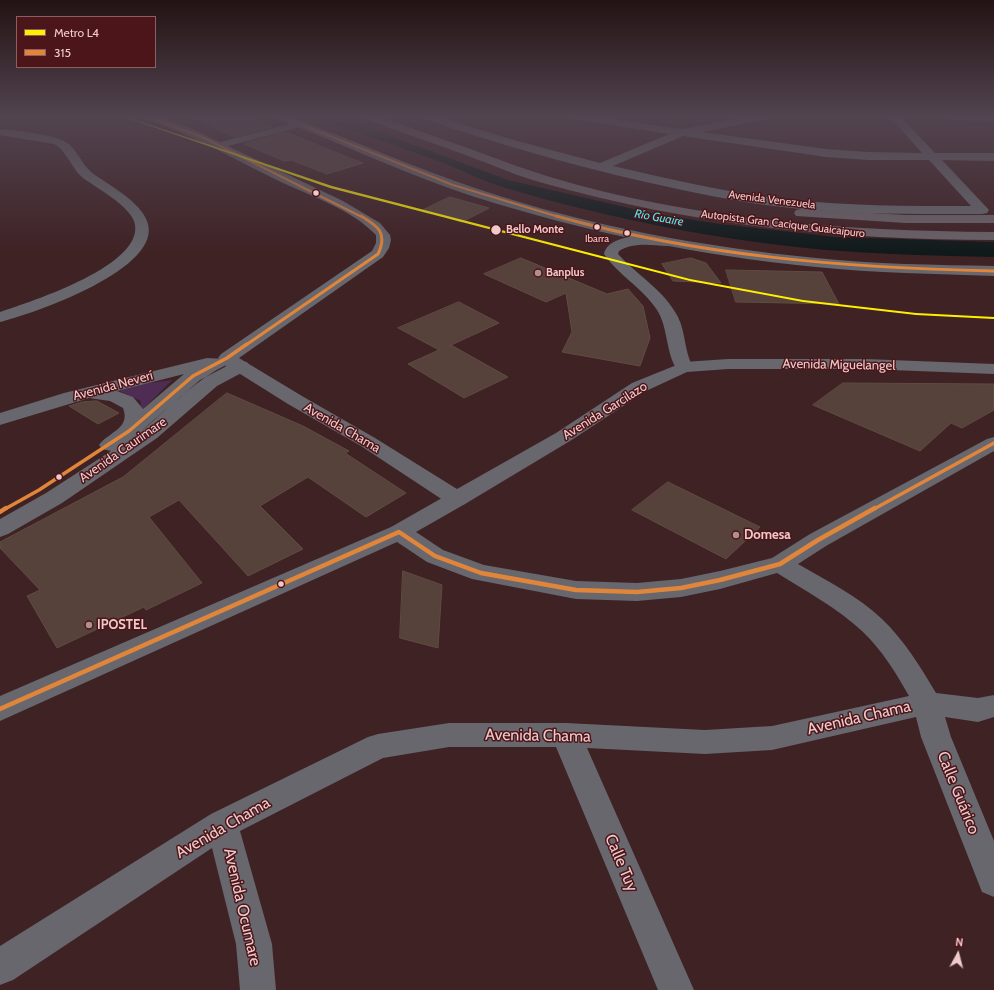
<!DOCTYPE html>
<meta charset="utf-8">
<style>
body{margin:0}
#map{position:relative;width:994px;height:990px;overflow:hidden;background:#3f2224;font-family:Cabin,sans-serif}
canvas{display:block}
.legend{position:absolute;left:16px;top:16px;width:140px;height:52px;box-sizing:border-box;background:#4c151a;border:1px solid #8d5d60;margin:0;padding:5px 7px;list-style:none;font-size:12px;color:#efcaca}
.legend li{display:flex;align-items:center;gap:8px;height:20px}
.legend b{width:20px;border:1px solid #8d5d60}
.north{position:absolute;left:938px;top:934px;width:40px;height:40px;-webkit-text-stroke:3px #4c151a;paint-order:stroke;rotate:7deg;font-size:11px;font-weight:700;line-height:16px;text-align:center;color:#efcaca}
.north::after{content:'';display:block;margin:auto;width:14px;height:18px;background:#efcaca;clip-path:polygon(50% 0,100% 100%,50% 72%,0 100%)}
</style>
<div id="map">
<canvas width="994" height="990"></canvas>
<ul class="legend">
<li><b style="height:5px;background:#fff000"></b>Metro L4</li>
<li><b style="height:5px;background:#e1853a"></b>315</li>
</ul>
<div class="north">N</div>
</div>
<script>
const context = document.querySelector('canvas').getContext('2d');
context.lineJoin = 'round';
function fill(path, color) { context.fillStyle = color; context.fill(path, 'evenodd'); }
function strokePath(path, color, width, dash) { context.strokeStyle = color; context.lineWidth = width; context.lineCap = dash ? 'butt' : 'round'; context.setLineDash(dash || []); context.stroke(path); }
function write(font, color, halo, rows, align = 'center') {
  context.font = font + ' Cabin,sans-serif'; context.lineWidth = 3; context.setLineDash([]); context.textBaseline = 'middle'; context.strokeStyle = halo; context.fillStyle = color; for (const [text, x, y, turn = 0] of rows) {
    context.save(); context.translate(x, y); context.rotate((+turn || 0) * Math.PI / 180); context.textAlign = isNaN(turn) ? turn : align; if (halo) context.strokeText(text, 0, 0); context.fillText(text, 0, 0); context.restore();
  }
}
const green = new Path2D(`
 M172,380L140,412L141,401L113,388Z`);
const water = new Path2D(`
 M315,117H339L508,180L655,214L720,224L836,237L994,242V257C938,256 882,254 826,250C718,240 610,219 506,188C484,182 462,170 441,162C399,147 357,132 315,117Z`);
const building = new Path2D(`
 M190,117H248L272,127L235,137Z
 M286,132L327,149L363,163L327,174L291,160L284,161L244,144Z
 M450,197L489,208L462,222L423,210Z
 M521,258L607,294L628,289L643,306L650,338L640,366L562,352L572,332L566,293L546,302L484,274Z
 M691,258L706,263L721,283L673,281L662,264Z
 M726,270L822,272L839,304L736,302Z
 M459,302L499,323L449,346L451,345L508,377L464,398L408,364L439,350L398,328Z
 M843,383L994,384V410L962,428L951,423L920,451L813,405Z
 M227,393L303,426L349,451L345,453L406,493L366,517L308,477L260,506L303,549L248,576L179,500L149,517L202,583L146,610L144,607L57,648L27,596L40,590L0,548V542L123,477Z
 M97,401L119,413L98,424L69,406L82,402Z
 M668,482L760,527L726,559L632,510Z
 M403,571L442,585L438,648L400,638Z`);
const minor = new Path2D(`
 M424,117H439L510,139L600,163L669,134L578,120L574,119L573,117H599L682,129L746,117H767L766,119L762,120L702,132L826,149L869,152L922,153L890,117H901L935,153H994V161L942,160L989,210L987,213L982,214C916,214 849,215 783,207C737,202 691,192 646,182C571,165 498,144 425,119ZM683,136L826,157L869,160H929L971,206C908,206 845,206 783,199C725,192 669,179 613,166Z
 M949,117H994V121L954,120L950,119Z
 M300,121L305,124L304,126L217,149L213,148L211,146L213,144Z
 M0,129C17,131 59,134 70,145C80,155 83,167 95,175C111,186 140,202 147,221C166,268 33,314 0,322V312C30,302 149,264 134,221C128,205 97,188 83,178C71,168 68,152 54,144L0,135Z
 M638,236L672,239L674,242L672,245L667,246C651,245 633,242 619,251L618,254C638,276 664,290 678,317C686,333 684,351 693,367L690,371L684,372L678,371C665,353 669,329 657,310C643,288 618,275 604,254C607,240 626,237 638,236Z
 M207,358L225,359L228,363L225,367L200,380L141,431C164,414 218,355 247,362L250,366L247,370L217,386L157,438L62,503L8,534L0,537V519L46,493L111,451L102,449L99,445C108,432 131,429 123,408L110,401L89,398L0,425V413L64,393ZM184,374L143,409L133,397L117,391Z
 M994,437V451L826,546L798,564C827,581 858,596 882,619C904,640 920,666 936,693L978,698L994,695V717L978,722L945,717L951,737L994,841V897L982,892L921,737L916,717L772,750L705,754L587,748L694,990H658L556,747H449L383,758L240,831L272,944L276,990H240L236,944L212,848L13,980L0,985V946L211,814L368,737L378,734L449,723H566L705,730L772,726L909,696C896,673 882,650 862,631C837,608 806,591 777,573L720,589L681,597L637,601L576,599L472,579L427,562L397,542L0,721V696L391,527L449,494L457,492L465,494L468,499L465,504L416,532L443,550L484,565L576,581L637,583L681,579L720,571L772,558L810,534L987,439Z`);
const tertiary = new Path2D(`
 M144,117H159L188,127L343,201L380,223L390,235L391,240L389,248L383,257L239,358L302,396L375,438L457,489L556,433L632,383L684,362L728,359H865L994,364V374L865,369H728L687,372L646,391L570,441L465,504L457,506L449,504L361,446L288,404L221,362L218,358L221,354L372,251L376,243V235C352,210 314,197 283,183C237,161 194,135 145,119Z
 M277,117H291C355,141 417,169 481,190C589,226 703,247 816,258C875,264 935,265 994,266V276C935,274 875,273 816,267C700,256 586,232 475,197C408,175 344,145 278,119Z`);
const motorway = new Path2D(`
 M365,117H380C414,129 449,141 484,154C506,162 527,170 550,177C694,220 844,231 994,232V240C840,240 691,225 543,183C520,177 498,167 476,159C439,145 403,133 366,119Z
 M801,209L906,215H994V223H906L796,216L794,213L796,210Z`);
const bus1Far3 = new Path2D(`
 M149,117L202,137L362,217
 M282,117L453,185L559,217`);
const bus1Far2 = new Path2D(`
 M556,216C699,256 846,268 994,271
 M246,345L378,254C388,233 378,226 361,216`);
const bus1Far1 = new Path2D(`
 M5,509L39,490L129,431L193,376L227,358L247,344
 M874,509L994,443`);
const bus1 = new Path2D(`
 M0,512L6,508
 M0,709L399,532L435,556L481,573L576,590L637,592L681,588L720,580L780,564L818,540L875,508`);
const metro1 = new Path2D(`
 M124,117H127L332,186L690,279L803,300L916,313L994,317V319L916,315L803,302L690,281L330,188Z`);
const markers = [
 [316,193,3.5,"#efcaca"],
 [597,227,3.5,"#efcaca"],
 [496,230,5.5,"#efcaca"],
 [627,233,3.5,"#efcaca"],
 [538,273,4,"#b18f90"],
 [59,477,3.5,"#efcaca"],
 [736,535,4,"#b18f90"],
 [281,584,3.5,"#efcaca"],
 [89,625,4,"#b18f90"]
];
const farBusnames = [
 ["Ibarra",597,239]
];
const farStreetnames = [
 ["Avenida Venezuela",772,200,7],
 ["Autopista Gran Cacique Guaicaipuro",783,224,7]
];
const farStopnames = [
 ["Bello Monte",506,230]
];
const farPoinames = [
 ["Banplus",546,273]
];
const farWaternames = [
 ["Río Guaire",659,218,10]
];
const streetNames = [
 ["Avenida Miguelangel",839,365,1],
 ["Avenida Neverí",113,386,-15],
 ["Avenida Garcilazo",605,411,-32],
 ["Avenida Chama",342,428,30],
 ["Avenida Caurimare",123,450,-35]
];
const poiNames = [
 ["Domesa",744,535],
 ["IPOSTEL",97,625]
];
const nearStreetnames = [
 ["Avenida Chama",859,718,-13],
 ["Avenida Chama",538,736,1],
 ["Calle Guárico",958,793,68],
 ["Avenida Chama",223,828,-30],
 ["Calle Tuy",621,863,67],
 ["Avenida Ocumare",242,907,77]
];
fill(green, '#4e2c53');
fill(water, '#0f191a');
fill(building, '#56423b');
strokePath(building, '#5f4c42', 1);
fill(minor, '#67676d');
fill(tertiary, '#67676d');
fill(motorway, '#6b6268');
strokePath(bus1Far3, '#e1853a', 2);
strokePath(bus1Far2, '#e1853a', 3);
strokePath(bus1Far1, '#e1853a', 3.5);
strokePath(bus1, '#e1853a', 4.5);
fill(metro1, '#fff000');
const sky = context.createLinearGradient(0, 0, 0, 255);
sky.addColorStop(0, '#231314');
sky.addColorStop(0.46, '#524450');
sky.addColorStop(1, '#52445000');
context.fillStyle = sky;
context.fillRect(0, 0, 994, 255);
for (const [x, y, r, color] of markers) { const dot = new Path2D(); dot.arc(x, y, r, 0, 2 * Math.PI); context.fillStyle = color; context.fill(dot); strokePath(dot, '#4c151a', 1.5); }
write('10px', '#efcaca', '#4c151a', farBusnames);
write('11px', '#efcaca', '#4c151a', farStreetnames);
write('bold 11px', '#efcaca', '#4c151a', farStopnames, 'left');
write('bold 11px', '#efcaca', '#4c151a', farPoinames, 'left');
write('italic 12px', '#4ee7ed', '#4c151a', farWaternames);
write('13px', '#efcaca', '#4c151a', streetNames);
write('bold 13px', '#efcaca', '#4c151a', poiNames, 'left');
write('16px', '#efcaca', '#4c151a', nearStreetnames);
</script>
